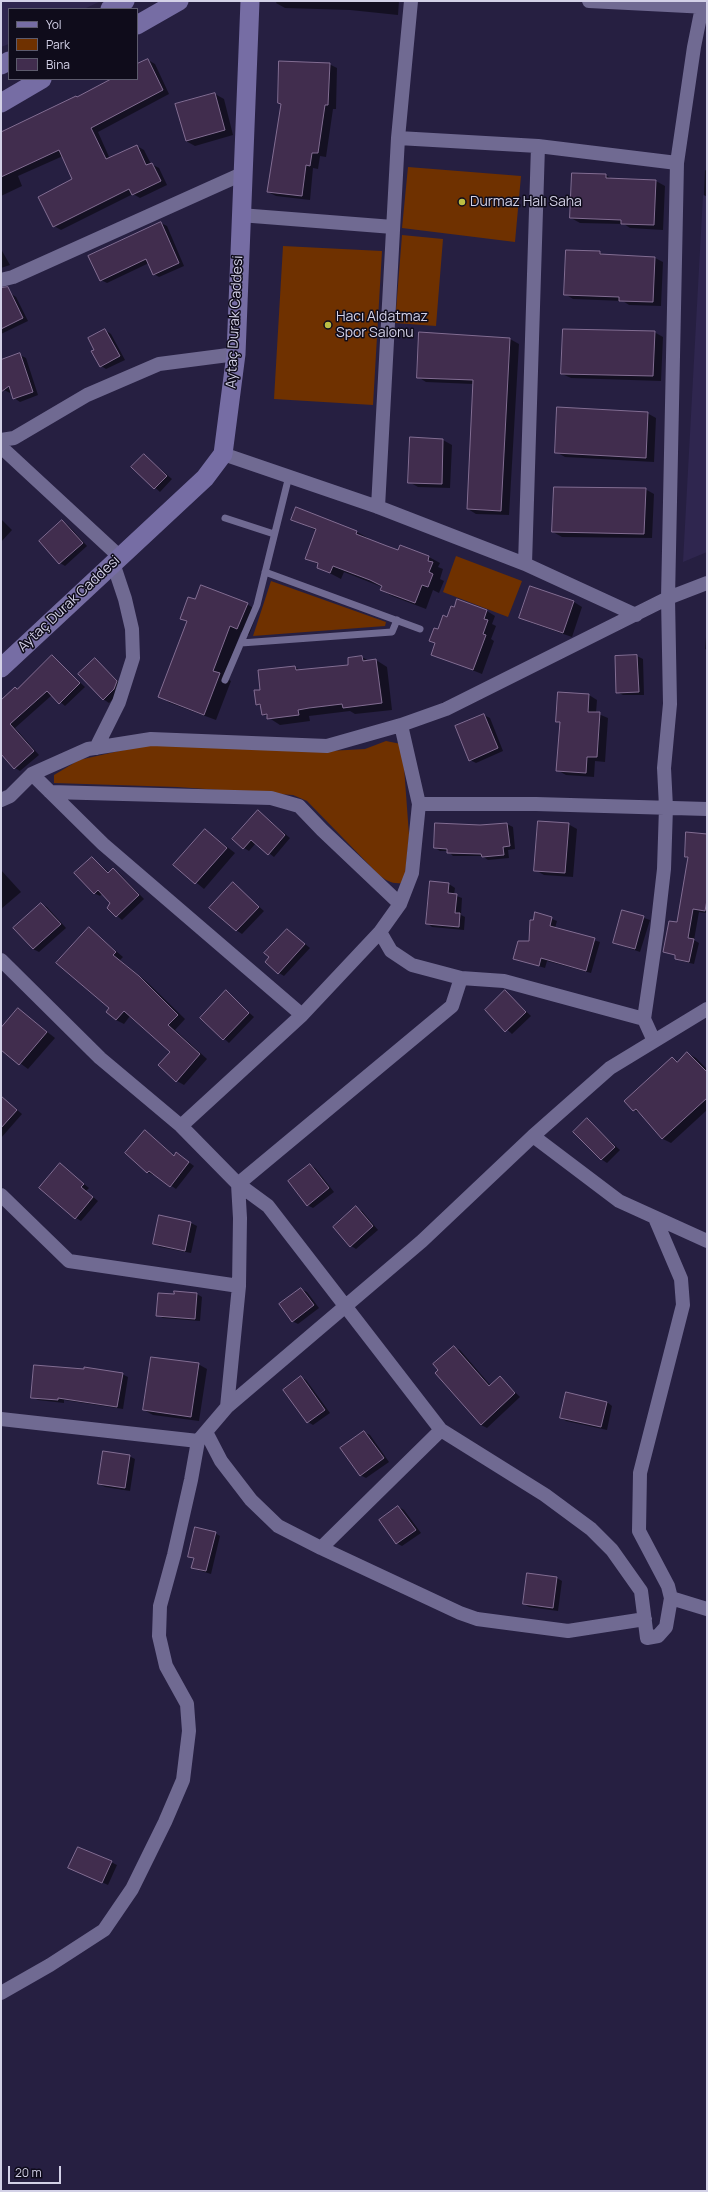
<!DOCTYPE html>
<meta charset="utf-8">
<style>
body{margin:0}
#map{position:relative;width:708px;height:2192px;overflow:hidden;background:#261f41;font-family:Manrope,sans-serif}
canvas{display:block}
.frame{position:absolute;inset:0;border:2px solid #d3d1e7;pointer-events:none}
.legend{position:absolute;left:8px;top:8px;width:130px;height:72px;box-sizing:border-box;background:#0f0c1b;border:1px solid #5d5b6d;margin:0;padding:5px 7px;list-style:none;font-size:12px;color:#d3d1e7}
.legend li{display:flex;align-items:center;gap:8px;height:20px}
.legend b{width:20px;border:1px solid #5d5b6d}
.scale{position:absolute;left:8px;top:2166px;width:53px;height:18px;box-sizing:border-box;border:2px solid #d3d1e7;border-top:0;padding-left:5px;font-size:12px;line-height:14px;white-space:nowrap;color:#d3d1e7;-webkit-text-stroke:3px #0f0c1b;paint-order:stroke}
</style>
<div id="map">
<canvas width="708" height="2192"></canvas>
<div class="frame"></div>
<ul class="legend">
<li><b style="height:5px;background:#766da4"></b>Yol</li>
<li><b style="height:11px;background:#6f3100"></b>Park</li>
<li><b style="height:11px;background:#412d4e"></b>Bina</li>
</ul>
<div class="scale">20 m</div>
</div>
<script>
const context = document.querySelector('canvas').getContext('2d');
context.lineJoin = 'round';
function fill(path, color) { context.fillStyle = color; context.fill(path, 'evenodd'); }
function strokePath(path, color, width, dash) { context.strokeStyle = color; context.lineWidth = width; context.lineCap = dash ? 'butt' : 'round'; context.setLineDash(dash || []); context.stroke(path); }
function write(font, color, halo, rows, align = 'center') {
  context.font = font + ' Manrope,sans-serif'; context.lineWidth = 3; context.setLineDash([]); context.textBaseline = 'middle'; context.strokeStyle = halo; context.fillStyle = color; for (const [text, x, y, turn = 0] of rows) {
    context.save(); context.translate(x, y); context.rotate((+turn || 0) * Math.PI / 180); context.textAlign = isNaN(turn) ? turn : align; if (halo) context.strokeText(text, 0, 0); context.fillText(text, 0, 0); context.restore();
  }
}
const built = new Path2D(`
 M1,1H101L84,9H9V44L1,47Z
 M703,195L707,196V552L683,562Z`);
const green = new Path2D(`
 M408,167L521,176L515,242L402,228Z
 M402,235L443,239L436,326L395,323Z
 M283,246L382,251L373,405L274,399Z
 M456,556L522,581L508,617L443,592Z
 M271,581L386,622L385,626L253,636Z
 M386,741L401,744L403,753L409,835L405,876L402,883C392,884 387,881 379,875L307,801L293,795L177,787L54,783V775L79,760L146,745L329,751L365,749Z`);
const shadow = new Path2D(`
 M277,1H399L398,15L350,10L285,8L276,3Z
 M148,60L155,64L169,94L98,132L110,159L137,146L144,150L151,164L159,168L167,185L140,198L133,194L61,230L54,226L74,179L63,156L18,176L22,186L1,196V133L78,98L110,79H137V65Z
 M329,64L337,68L336,109H333L326,157L320,156L318,169L313,168L310,200L276,196L268,192L282,104Z
 M215,94L224,99L233,135L195,146L186,141Z
 M705,170L707,171V197L704,195Z
 M606,175L612,179L656,181L665,186L663,230L630,228L624,224L580,223L571,218Z
 M161,223L167,226L184,266L159,277L154,274L149,263L107,283L101,280Z
 M1,249L10,265L1,268Z
 M599,252L606,256L655,258L663,262L661,306L629,305L623,301L573,299L565,294Z
 M10,293L16,297L28,321L1,334V298Z
 M105,330L111,334L125,360L106,369L101,366L95,350Z
 M654,332L663,337L661,381L571,378L562,374Z
 M420,333L510,339L519,344L509,515L476,514L468,509L473,384L426,382L418,377Z
 M20,355L26,358L38,395L20,402L14,398L12,391L10,393L4,390L1,385V361Z
 M647,413L656,418L654,462L565,457L556,452Z
 M411,438L443,440L452,445L450,488L418,487L409,482Z
 M144,455L172,479L160,492L132,467Z
 M645,489L654,494L652,538L562,537L553,532Z
 M296,508L357,532L368,538L367,540L399,551L429,557L440,563L438,567L443,569L440,579L444,581L439,593L433,590L426,609L392,596L381,590L382,587L344,572L341,579L318,567L319,565L307,558L317,531L292,519Z
 M1,519L12,530L1,542Z
 M63,521L68,525L87,546L65,566L60,563Z
 M530,587L574,602L582,607L572,637L529,622L520,617Z
 M196,601L247,604L258,611L249,635L241,632L224,677L231,681L216,720L170,703L159,696L187,622L181,618Z
 M455,609L487,611L495,616L492,624L496,626L491,639L494,641L482,674L432,654L436,644L430,640Z
 M707,625V650L705,649Z
 M52,656L85,687L65,706L52,695L15,728L39,755L20,771L15,768L1,752V701L16,688L18,689Z
 M637,656L643,659L644,695H623L617,692L616,657Z
 M362,657L369,661L376,660L387,667L392,710L355,714L350,711L309,716L310,721L280,725L263,714L261,707L257,704L262,690L259,671L295,667L302,671L350,666Z
 M95,659L122,685L120,692L109,703L103,699Z
 M589,695L597,700L596,713L608,718L605,762L595,761L594,777L566,775L557,770L561,723L557,722Z
 M484,715L490,718L503,751L476,763L470,760Z
 M258,811L290,838L274,857L256,843L249,851L244,848Z
 M507,824L513,827L515,849L508,850L509,858L488,860L482,856H453L448,851H440L435,848L480,826Z
 M568,824L577,829L573,877L544,875L535,870Z
 M205,830L235,853L204,889L175,865Z
 M707,835V913L699,912L694,940L699,943L694,964L681,961L676,958V956L664,951L677,924L689,859L686,857Z
 M92,858L110,873L114,870L119,873L144,899L122,920L108,908L112,903L102,894L100,896L94,893Z
 M1,870L21,892L1,909Z
 M431,883L449,884L455,888L454,895L462,898L461,915L465,917L464,930L432,927L427,923Z
 M233,884L264,911L242,934L236,930Z
 M41,904L47,907L66,928L39,952L33,949Z
 M623,911L650,920L640,952L614,943Z
 M536,913L557,921L555,928L600,942L591,973L547,961L545,968L515,959L530,942Z
 M89,928L123,957L120,960L147,982L185,1019L175,1030L207,1059L184,1085L177,1081L171,1052L130,1016L124,1024L116,1020L110,1008Z
 M288,930L310,948L284,976L279,973Z
 M226,992L254,1017L229,1043L201,1018Z
 M506,992L531,1016L512,1034L486,1010Z
 M18,1009L55,1038L28,1069L1,1049V1030Z
 M687,1053L696,1058L707,1069V1110L671,1143L663,1139L642,1115L634,1110L673,1058L679,1062Z
 M1,1096L22,1114L1,1138Z
 M587,1120L620,1150L607,1163L601,1159Z
 M145,1131L175,1156L182,1157L194,1166L176,1189L154,1174L153,1175L147,1172Z
 M60,1165L89,1188L86,1191L98,1201L81,1221L76,1218Z
 M311,1165L316,1169L334,1192L313,1208L307,1205Z
 M356,1208L362,1211L378,1230L356,1249L351,1246Z
 M160,1216L191,1223L197,1226L191,1253L160,1247L154,1244Z
 M301,1289L307,1292L319,1308L298,1324L292,1321Z
 M197,1294L202,1297L200,1321L163,1318L157,1315Z
 M454,1347L460,1350L491,1386L500,1377L520,1397L487,1428L481,1425L439,1370Z
 M198,1364L207,1369L199,1421L153,1415L144,1410Z
 M122,1374L128,1377L123,1409L64,1400V1403L38,1400L32,1397Z
 M301,1377L306,1380L330,1413L313,1425L308,1422Z
 M607,1402L612,1406L607,1430L566,1421L561,1418Z
 M364,1432L370,1435L389,1462L366,1478L360,1475Z
 M129,1456L135,1459L130,1491L105,1487L99,1484Z
 M399,1507L404,1510L421,1533L402,1546L396,1543Z
 M215,1533L220,1536L211,1574L198,1570L193,1568L194,1559L189,1556Z
 M557,1578L562,1581L558,1611L529,1607L524,1604Z
 M111,1862L117,1865L108,1885L75,1870Z`);
const building = new Path2D(`
 M148,59L163,90L91,128L106,159L137,145L146,165L152,163L161,181L132,195L129,189L53,227L38,197L72,179L59,150L1,177V132L76,96L77,97L111,79H137V64Z
 M279,61L330,63L328,105H325L318,153H312L310,166L306,165L302,196L267,192L281,104L278,103Z
 M215,93L225,130L186,141L175,104Z
 M572,173L606,174V178L656,180L654,225L621,224V220L570,218Z
 M161,222L179,263L153,275L146,259L100,281L88,256Z
 M566,250L600,251V254L655,257L653,302L619,301V297L564,295Z
 M8,287L23,318L1,329V288Z
 M105,329L120,356L100,367L91,351L94,350L88,338Z
 M563,329L655,331L653,376L561,374Z
 M419,332L510,338L501,511L467,509L473,380L417,378Z
 M20,353L33,392L13,399L9,386L1,392V360Z
 M557,407L648,412L646,458L555,453Z
 M410,437L443,439L442,484L408,483Z
 M144,454L167,476L154,489L131,467Z
 M554,487L646,488L644,534L552,532Z
 M296,507L357,531L356,534L387,546L398,550L400,545L429,556L428,561L433,562L429,572L433,574L428,587L422,585L415,603L380,590L382,586L370,580L333,566L330,573L317,568L318,563L305,559L316,529L291,520Z
 M62,520L83,543L59,564L39,541Z
 M201,585L248,603L237,629L230,626L213,671L220,673L204,715L158,697L187,621L180,619L188,597L195,599Z
 M530,586L574,601L563,633L519,618Z
 M457,599L487,610L484,619L488,620L483,634L486,635L473,670L431,655L435,643L429,641L434,628L438,629L443,615L447,617L451,606L454,607Z
 M52,655L80,683L59,704L47,691L10,724L34,751L14,769L1,754V700L15,687L17,689Z
 M637,655L639,692L616,693L615,656Z
 M362,656L363,661L376,659L382,703L343,708L342,704L309,708L298,710L299,715L267,719V714L262,715L260,704L256,705L254,690H260L258,670L295,666L296,670L348,665V658Z
 M95,658L117,681L114,689L103,700L78,674Z
 M558,692L589,694L588,712H600L597,757H587L586,773L556,771L560,722H556Z
 M484,714L498,748L469,761L455,726Z
 M258,810L285,835L268,855L251,840L243,849L232,839Z
 M538,821L569,823L565,873L534,871Z
 M435,823L480,825L507,823L510,846L503,847L504,855L482,857L481,854L447,853V849L434,848Z
 M205,829L227,848L195,884L173,865Z
 M686,832L707,834V900L705,911L693,909L688,938L694,939L689,962L675,959V955L663,952L669,921L677,922L688,857H685Z
 M92,857L108,873L113,868L139,895L116,917L107,908L110,903L98,890L94,894L74,873Z
 M430,881L449,883L448,893L457,894L455,913H460L459,927L426,924Z
 M233,882L259,907L236,931L209,908Z
 M41,903L61,924L33,949L13,928Z
 M622,910L644,916L635,949L613,943Z
 M535,912L552,917L550,926L595,938L586,971L541,958L539,966L513,959L518,941H529L530,920H533Z
 M89,927L116,952L113,955L139,976L178,1015L168,1025L200,1054L176,1082L158,1065L170,1052L124,1011L116,1020L106,1012L109,1008L56,963Z
 M287,929L305,944L278,974L265,962L269,957L264,953Z
 M226,990L249,1013L223,1040L200,1018Z
 M505,990L526,1012L505,1032L485,1010Z
 M18,1008L47,1032L19,1065L1,1050V1028Z
 M687,1052L707,1072V1098L662,1139L636,1109L633,1111L624,1101L672,1057L677,1062Z
 M1,1096L17,1110L1,1128Z
 M587,1118L615,1147L601,1160L573,1132Z
 M145,1130L174,1156L176,1152L189,1162L170,1187L149,1171L147,1173L125,1153Z
 M60,1163L84,1184L81,1187L93,1197L75,1219L39,1188Z
 M310,1164L329,1188L307,1206L288,1181Z
 M356,1206L373,1226L350,1247L333,1227Z
 M159,1215L191,1222L185,1251L153,1244Z
 M301,1288L314,1305L292,1322L279,1304Z
 M174,1291L197,1293L195,1319L156,1316L158,1293L174,1294Z
 M454,1346L489,1386L500,1376L515,1393L481,1425L435,1373L438,1370L433,1364Z
 M151,1357L199,1363L191,1417L143,1410Z
 M34,1365L84,1369V1367L123,1373L117,1407L58,1398V1400L31,1398Z
 M301,1376L325,1410L307,1423L283,1390Z
 M566,1392L607,1402L601,1427L560,1418Z
 M364,1431L384,1458L360,1476L340,1448Z
 M103,1451L130,1455L125,1488L98,1484Z
 M398,1506L416,1530L396,1544L379,1520Z
 M195,1527L216,1532L206,1571L191,1568L194,1558L188,1557Z
 M527,1573L557,1577L553,1608L523,1604Z
 M78,1847L112,1861L102,1883L68,1868Z`);
const lane = new Path2D(`
 M225,518L274,534
 M265,572L420,629
 M241,643L392,632L397,620
 M225,680L257,605L289,476`);
const street = new Path2D(`
 M589,1L707,7
 M398,138L538,146L677,163
 M240,215L393,227
 M1,280L13,277L242,174
 M1,440L14,438L87,395L159,364L236,354
 M1,447L120,557
 M223,454L378,507L525,564L636,615
 M378,507L398,138L411,1
 M525,564L538,146
 M96,748L119,702L133,658L132,629L125,599L113,563
 M32,774L103,844L302,1015
 M50,792L271,798L299,806L322,830L400,904
 M1,800L10,796L32,774L88,749L151,739L327,746L401,725L446,709L668,598L707,583
 M419,804H536L707,809
 M380,932L391,951L412,965L461,978L504,981L644,1019
 M1,960L100,1058L181,1126L238,1184L240,1218L239,1286L227,1407
 M461,978L452,1006L238,1184L268,1206L441,1430L545,1495L591,1529L612,1550L641,1591L647,1638L658,1636L666,1627L671,1598L668,1586L639,1531L640,1473L683,1305L681,1279L655,1218
 M654,1041L644,1019L657,930L664,869L666,807L664,768L670,704L668,598L677,163L694,47L702,7
 M181,1126L302,1015L380,932L400,904L412,873L419,804L401,725
 M533,1136L619,1201L707,1241
 M1,1195L69,1261L239,1286
 M1,1419L198,1441L227,1407L422,1241L533,1136L610,1068L707,1009
 M206,1432L221,1461L251,1500L278,1526L321,1548L460,1613L477,1619L568,1631L645,1619
 M321,1548L441,1430
 M671,1598L707,1609
 M1,1993L50,1965L104,1930L132,1889L165,1822L183,1780L189,1731L187,1704L166,1666L159,1636L160,1606L174,1555L191,1480L198,1441`);
const secondary = new Path2D(`
 M110,9L125,1
 M137,25L179,1
 M1,65L9,61
 M1,103L42,79
 M1,668L205,478L223,454L236,354L250,1`);
const markers = [
 [462,202,4,"#bcbf43"],
 [328,325,4,"#bcbf43"]
];
const poiNames = [
 ["Durmaz Halı Saha",470,202],
 ["Hacı Aldatmaz",336,317],
 ["Spor Salonu",336,333]
];
const streetNames = [
 ["Aytaç Durak Caddesi",235,322,-87],
 ["Aytaç Durak Caddesi",69,604,-43]
];
fill(built, '#2f264f');
fill(green, '#6f3100');
fill(shadow, '#0007');
fill(building, '#412d4e');
strokePath(building, '#826d92', 1);
strokePath(lane, '#706a92', 7);
strokePath(street, '#706a92', 14);
strokePath(secondary, '#766da4', 19);
for (const [x, y, r, color] of markers) { const dot = new Path2D(); dot.arc(x, y, r, 0, 2 * Math.PI); context.fillStyle = color; context.fill(dot); strokePath(dot, '#0f0c1b', 1.5); }
write('14px', '#d3d1e7', '#0f0c1b', poiNames, 'left');
write('14px', '#d3d1e7', '#0f0c1b', streetNames);
</script>
